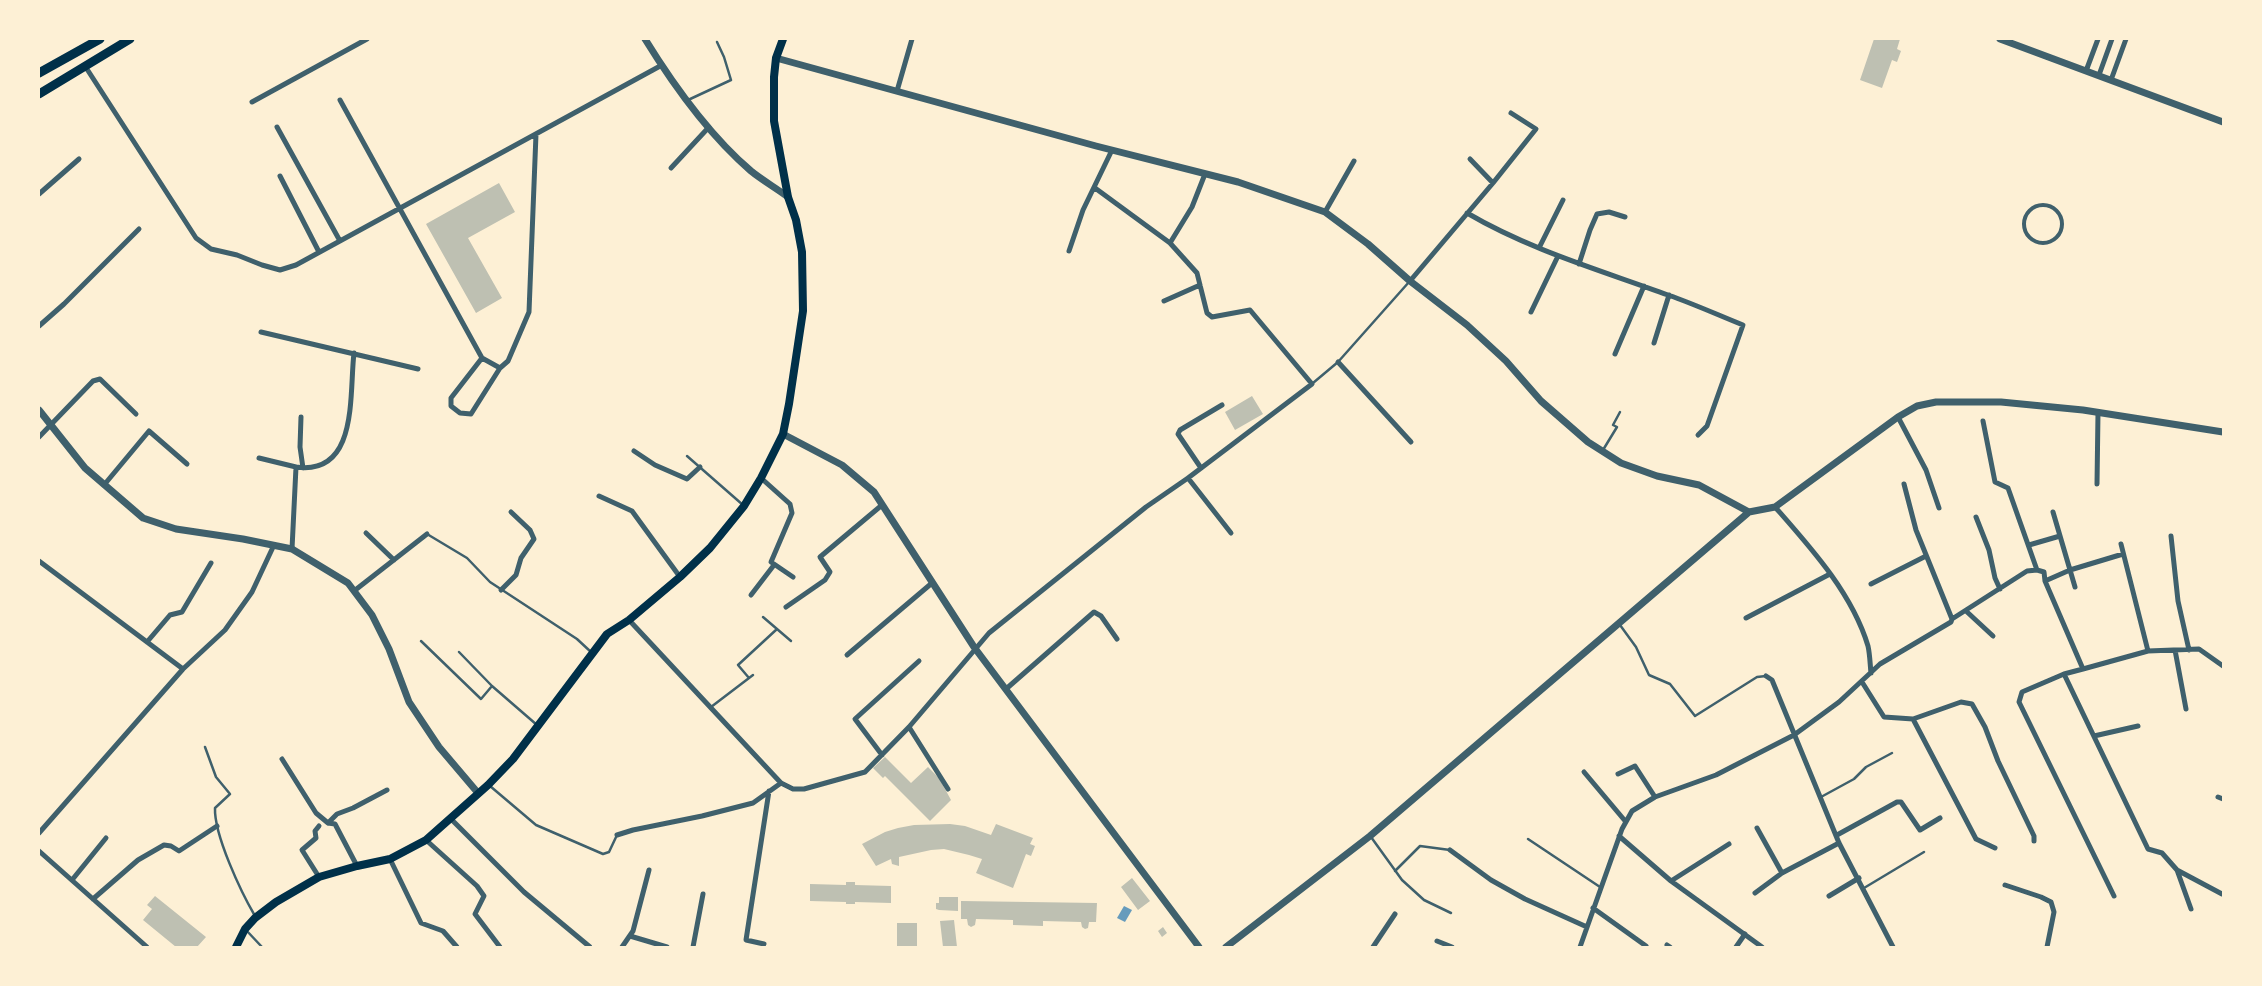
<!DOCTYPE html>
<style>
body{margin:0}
#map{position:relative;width:2262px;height:986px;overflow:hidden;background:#fdf0d5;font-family:"Open Sans",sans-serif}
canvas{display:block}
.frame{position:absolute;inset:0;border:40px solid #fdf0d5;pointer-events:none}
</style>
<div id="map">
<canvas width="2262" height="986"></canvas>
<div class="frame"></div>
</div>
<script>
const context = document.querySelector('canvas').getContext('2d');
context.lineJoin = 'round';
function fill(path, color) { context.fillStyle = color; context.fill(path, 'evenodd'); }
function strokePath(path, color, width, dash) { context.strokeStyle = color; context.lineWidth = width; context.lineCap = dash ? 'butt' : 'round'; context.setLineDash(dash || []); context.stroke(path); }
const water = new Path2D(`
 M1124,906L1132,910L1125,922L1117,918Z`);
const building = new Path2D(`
 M1874,39H1900L1897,49L1901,51L1897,62L1892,60L1882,88L1860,80Z
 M499,183L515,212L468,238L502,298L476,313L426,224Z
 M1252,396L1263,414L1235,430L1225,412Z
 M885,757L911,783L928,767L939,778L951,800L930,821L885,776L883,778L873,768Z
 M950,824L965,826L991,835L996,824L1033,838L1030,844L1035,846L1031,856L1026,854L1013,888L976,873L982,859L969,855L944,849L931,850L899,857V866L892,864L891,859L876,866L862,844L885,832L898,828L914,825Z
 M1132,878L1150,901L1138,910L1121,887Z
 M846,882H855V885L891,886V903L855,902V904H846V902L810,901V884L846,885Z
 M155,896L206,937L197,947H176L143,920L152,909L147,905Z
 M939,897H958V911L939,910L936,909V903H939Z
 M961,901L1097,903L1096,922H1089L1088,928L1085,929L1082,927L1081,922L1043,921V926L1013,925V920L976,919L975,925L971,927L968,925L967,919H961Z
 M954,920L957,947H943L940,921Z
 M897,923H917V947H897Z
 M1163,927L1167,933L1162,937L1158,931Z`);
const service = new Path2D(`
 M688,100L731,80L724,57L717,42
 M1313,383L1338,362L1409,282
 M1603,450L1617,427L1613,425L1620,412
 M687,456L743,505
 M427,534L467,558L490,582L577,639L591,652
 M763,617L777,629
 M1620,625L1636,647L1649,675L1670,684L1695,716L1757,677L1766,676
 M421,641L481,699L492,686L537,725
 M459,652L492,686
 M749,678L738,665L777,629L791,641
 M711,707L753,675
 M205,747L216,777L230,794L215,808C214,835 241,892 255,916
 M490,786L536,825L603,854L609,852L617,835
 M1821,797L1854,779L1866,767L1892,753
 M1371,837L1402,880L1424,900L1451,913
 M1528,839L1600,887
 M1395,871L1420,846L1450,850
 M1864,888L1924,852
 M246,930L262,947`);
const pedestrian = new Path2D(`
 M2024 224a19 19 0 1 1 38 0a19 19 0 1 1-38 0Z`);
const minor = new Path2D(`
 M85,66L196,238L211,249L237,255L262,265L280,270L296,265L662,65
 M2086,71L2098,39
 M2099,75L2112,39
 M2111,80L2126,39
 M897,91L912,39
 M340,100L482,358L500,368L508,361L529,312L536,134
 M252,102L367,39
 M277,127L340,241
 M1470,159L1493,183
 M671,168L709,127
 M280,176L319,252
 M39,194L79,159
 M1325,212L1354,161
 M1467,213C1530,250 1600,270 1668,295C1694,304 1718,315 1743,325L1707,426L1698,435
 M1170,243L1192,207L1205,174
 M1539,248L1563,200
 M1069,251L1083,210L1112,150
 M1579,264L1590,230L1597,214L1609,212L1625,217
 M1410,281L1493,183L1536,129L1511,113
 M1164,301L1200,285
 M1531,312L1558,256
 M39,326L64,304L139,229
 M261,332L418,369
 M1654,343L1669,295
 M1615,354L1644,286
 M482,358L451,398V406L460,413L471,414L500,368
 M1338,362L1411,442
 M301,417L300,447L303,468
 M1898,417L1926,470L1939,508
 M1983,421L1995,482L2008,488L2037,570
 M39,437L93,381L100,379L136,414
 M634,451L655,465L687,479L700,467
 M259,458L296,467
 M1201,468L1178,434L1180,430L1222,405
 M761,478L790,504L792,513L771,562L793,577
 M1188,478L1231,533
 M1904,484L1916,530L1952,619
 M2097,484L2098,413
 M104,485L149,431L187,464
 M599,496L632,511L680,577
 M1775,507C1811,548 1852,593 1868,646C1870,655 1870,664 1871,673
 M2053,512L2075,587
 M1976,517L1989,550L1995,578L2000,589
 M366,533L394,560
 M2171,536L2178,601L2189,650
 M2121,544L2148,651
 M2029,545L2060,536
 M292,549L296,467C359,476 349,393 354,353
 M39,561L183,669
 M2045,581L2070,570L2123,554
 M1871,584L1926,556
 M501,590L516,575L521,558L534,539L530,530L511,512
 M354,591L427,534
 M751,595L774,565
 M786,607L825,580L830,572L820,557L882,505
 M1966,611L1993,636
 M1746,618L1830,574
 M629,620L781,783L793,789H804L865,772L909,727L989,633L1146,507L1188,478L1312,384L1250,310L1212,317L1207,313L1197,273L1170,243L1095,188
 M147,642L170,615L182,612L211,563
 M2175,650L2186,709
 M847,655L932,583
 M2083,669L2064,674L2022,692L2019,702L2114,896
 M2064,674L2148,849L2162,853L2177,870L2222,894
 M1766,676L1772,680L1839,843L1893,947
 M1862,682L1884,717L1913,719L1976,839L1995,848
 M1006,689L1094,612L1101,616L1117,639
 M1913,719L1961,702L1972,704L1985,727L1998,761L2034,836V841
 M909,727L948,789
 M2094,736L2138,726
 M882,755L855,719L919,661
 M282,759L316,813L328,823L335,824L357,866
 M1584,772L1626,822
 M1618,774L1635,766L1655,797
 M2218,797L2223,799
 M450,818L524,892L590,947
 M328,823L337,814L353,808L387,790
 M1757,828L1782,873
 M39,833L183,669L225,630L252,592L274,545
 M617,835L633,830L702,816L753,803L781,783
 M1837,835L1897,802H1901L1920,830L1940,818
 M1619,836L1671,881L1762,947
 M426,840L477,886L484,896L475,914L500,947
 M1450,850L1491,880L1525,899L1587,927
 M39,851L147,947
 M390,859L421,923L443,931L457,947
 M2177,870L2191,909
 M319,877L302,850L316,838L315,831L319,826
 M72,880L106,838
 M1671,881L1729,844
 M2005,885L2041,897L2051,902L2054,912L2047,947
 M1755,893L1782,873L1839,843
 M1829,896L1859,878
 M93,899L138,860L164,845L171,846L179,851L217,826
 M1593,908L1646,946
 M630,936L667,947
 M1437,941L1452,947
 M764,944L746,940L769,791
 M1667,945L1670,947
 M622,947L633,931L649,870
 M693,947L703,894
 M1373,947L1395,914
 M1580,947L1622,829L1632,811L1655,797L1716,775L1794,735L1839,702L1880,664L1951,622L1952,619L2027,571L2037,570L2044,572L2045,581L2083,669L2148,651L2199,649L2223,666
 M1736,947L1745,934`);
const tertiary = new Path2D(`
 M645,39C674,86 709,135 751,171C762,180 776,188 788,197
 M2000,39L2223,122
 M776,58L1096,146L1238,182L1325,212L1368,244L1410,281L1467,325L1506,361L1541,401L1588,442L1621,463L1657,476L1699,485L1749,512L1775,507L1898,417L1917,406L1936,402H2001L2083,410L2223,432
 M39,410L85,468L143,518L176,529L243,539L292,549L348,583L372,615L389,649L409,702L439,747L478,793
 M783,434L842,465L874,492L974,647L1199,947
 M1226,947L1370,836L1749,512`);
const secondary = new Path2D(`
 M236,947L245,929L255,918L276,902L319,877L357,866L390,859L426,840L488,785L513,759L607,634L629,620L680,577L710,548L744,506L761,478L783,434L789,404L803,311L802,252L796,220L788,197L774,121V77L776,58L783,39`);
const trunk = new Path2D(`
 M39,73L100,39
 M39,94L130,39`);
fill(water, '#669bbc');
fill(building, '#bec0b2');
strokePath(service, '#3f606c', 2.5);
strokePath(pedestrian, '#3f606c', 4);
strokePath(minor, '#3f606c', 5);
strokePath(tertiary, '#3f606c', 7);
strokePath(secondary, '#003049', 8);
strokePath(trunk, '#003049', 9);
</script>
